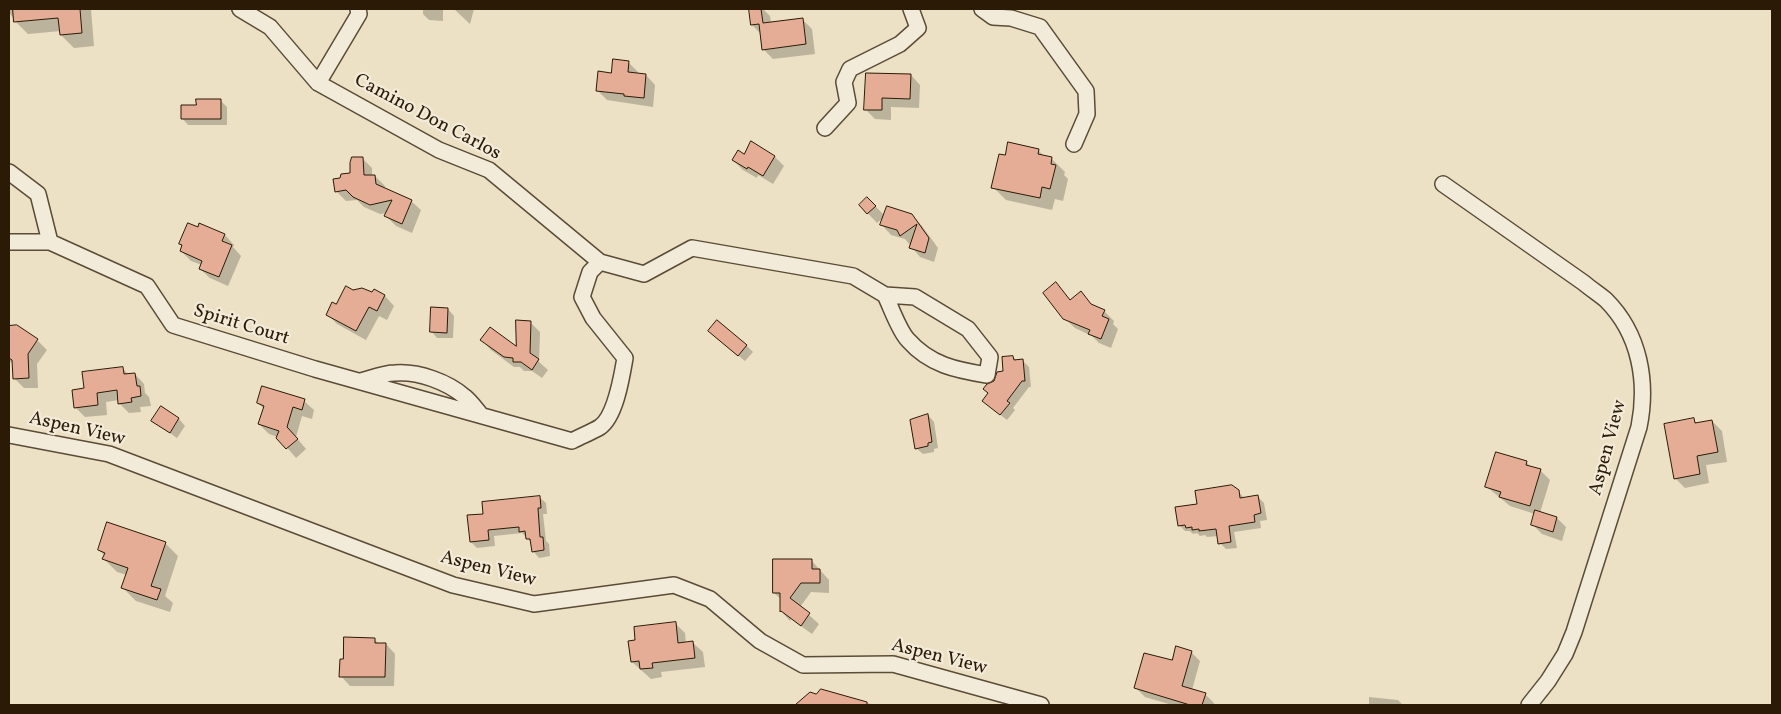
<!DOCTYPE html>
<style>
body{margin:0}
#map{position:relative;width:1781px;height:714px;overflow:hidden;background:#ece0c5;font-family:Vollkorn,serif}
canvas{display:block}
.frame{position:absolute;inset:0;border:10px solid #2a1a06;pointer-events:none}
</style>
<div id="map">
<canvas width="1781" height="714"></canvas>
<div class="frame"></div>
</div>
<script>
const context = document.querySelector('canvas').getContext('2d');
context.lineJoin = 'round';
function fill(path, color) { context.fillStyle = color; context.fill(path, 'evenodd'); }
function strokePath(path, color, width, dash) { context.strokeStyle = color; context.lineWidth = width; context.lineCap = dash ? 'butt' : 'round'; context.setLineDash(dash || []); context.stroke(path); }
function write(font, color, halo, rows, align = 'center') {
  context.font = font + ' Vollkorn,serif'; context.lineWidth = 4.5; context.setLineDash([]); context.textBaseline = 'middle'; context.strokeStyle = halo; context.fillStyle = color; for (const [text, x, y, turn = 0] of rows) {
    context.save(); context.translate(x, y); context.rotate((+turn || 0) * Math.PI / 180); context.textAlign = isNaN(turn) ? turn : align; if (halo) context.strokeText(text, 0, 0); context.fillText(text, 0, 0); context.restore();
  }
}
const shadow = new Path2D(`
 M9,9H91L94,46L74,48L61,35V31L28,34L15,21L9,12Z
 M423,9H443V21L429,20L423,14Z
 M454,9H474L470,24Z
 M750,9H763L770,16L771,23L803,20L812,29L815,54L773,59L763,49L762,35L752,25Z
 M628,62L638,72V75H646L655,85L653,107L607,100L597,90L613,74Z
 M911,75L920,85L919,108L891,107V120L875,119L865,109Z
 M220,100L227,107V125H188L182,118L197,106Z
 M1038,150L1045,157L1052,159L1065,172L1064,175L1068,179L1063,201L1055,199L1052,210L1006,200L993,187Z
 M744,156L775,157L784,166L773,184L758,175L757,178L743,170L733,160Z
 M362,158L372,168V176H375L385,186V189L411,201L421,210L412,233L396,226L386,216L387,213L380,214L364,207L357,200L346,201L336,191L351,175Z
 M867,198L885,216L912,215L922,226L938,248L934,262L920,257L905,239L891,235L882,225L884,217L877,223L860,205Z
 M200,224L225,235L234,245L233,247L241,256L228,286L210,278L200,269L202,265L191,261L181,251L183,246L180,243L198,229Z
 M1056,284L1071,301L1081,293L1094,307L1104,311L1114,321L1113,324L1118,329L1111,348L1099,343L1092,336L1075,328L1064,318Z
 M374,291L385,296L394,306L387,320L379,316L366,340L337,324L327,314L337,306L372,294Z
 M448,309L454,316L453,338H437L431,331Z
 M530,322L540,332L539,362L548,370L542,378L532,371H524L520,367H514L491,350L482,340L517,348Z
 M17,326L37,340L47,350L37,364L38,388H24L14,378V363L9,362V327Z
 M716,338L746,345L753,352L745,361Z
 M1013,357L1017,361L1022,360L1029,367L1031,387H1029L1013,408L1015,410L1007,420L990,407L996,381L1005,372Z
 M122,368L129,375L135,374L144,384L145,393L149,397L151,406L140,407L141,412L129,413L120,404L119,400L106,402L107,415L85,417L76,408L85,389Z
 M304,401L314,410L312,419L302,416L296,437L306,449L296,458L278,437L269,434L259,424L264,409L258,403Z
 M161,408L179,419L185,426L177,438L153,421Z
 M928,415L934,422L938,448L934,449V452L923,454L916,448Z
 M1693,420L1698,424L1712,421L1722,431L1727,462L1706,465L1709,483L1685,488L1675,478Z
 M1526,462L1532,468L1540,470L1550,480L1540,513L1557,518L1566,527L1562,541L1542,534L1532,524L1535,514L1510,506L1487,487Z
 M1238,491L1244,498L1258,497L1264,503L1267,520L1260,521L1261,528L1234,532L1237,548L1226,549L1220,543L1218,536L1207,537L1205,535L1200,536L1197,533L1193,534L1190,531H1185L1179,525L1198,505Z
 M539,497L546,503L547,514H543L546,541L549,544L550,556L539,558L533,551L532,543L522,533L494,536L495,546L477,548L471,542L485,515Z
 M165,543L178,556L165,596L173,603L170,612L136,601L123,588L127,575L117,572L104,559L105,556L99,550Z
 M811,560L829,580V593L811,592L800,607L819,624L812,634L791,619L790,621L781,611V599L774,593Z
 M675,623L685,633L686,644L693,643L703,652L705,667L661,672L662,677L651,679L632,662Z
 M375,640L379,644H386L395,654L394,686H350L341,676Z
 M1191,652L1200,661L1192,690L1205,694L1214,703V705H1172L1145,697L1136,688L1173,662Z
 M821,691L871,704L872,705H801L802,701L816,695Z
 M1369,697L1398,700L1403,705H1369Z`);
const building = new Path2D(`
 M13,9H80L82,33L60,35L58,18L14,22Z
 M749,9H761L763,23L803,18L806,44L762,50L759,24L751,25Z
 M613,59L629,61L628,72L646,74L644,98L624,96V94L596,91L598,71L611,73Z
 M866,73L911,74L910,99L882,98V110H864Z
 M196,99H221V119H181V105H196Z
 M751,141L775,156L763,176L748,167L747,169L732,160L738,150L744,154Z
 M1008,142L1039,149L1038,154L1052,157L1051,164L1056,165L1050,189L1042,187L1040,198L991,188L999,154L1005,155Z
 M352,157H363L364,175H375L376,184L412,200L402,224L384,216L392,200L370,205L353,197L346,190L335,192L333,179L340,178L341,174L350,173V163Z
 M867,197L876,206L867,214L859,205Z
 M887,206L912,214L929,238L925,253L909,248L917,224L900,236L897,230L880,225Z
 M188,223L198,227L199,223L225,234L222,241L232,245L219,277L199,269L202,261L180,251L182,245L179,244Z
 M1056,282L1070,300L1081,291L1091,304L1105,310L1102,316L1109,319L1101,339L1088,334L1090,330L1063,319L1043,293Z
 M346,286L353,290L362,288L372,292L374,289L385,295L377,311L369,307L356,331L326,315L332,302L336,304Z
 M431,307L448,308L447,333L430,332Z
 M516,320L531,321L530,353L539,359L532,370L521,362H513V358L504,357L480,340L490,327L516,346Z
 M717,320L747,345L738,356L708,331Z
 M17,325L38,339L28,354L29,378L13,379L12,360L9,358V326Z
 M1013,356L1014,360L1023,359L1025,381H1022L1007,401L1010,403L1000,415L982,401L988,393L983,389L987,384L994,381L997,372L1003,371L1002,357Z
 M123,367L124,374L135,373L137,386H140L141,396L131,398L132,402L118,404L117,390L97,393L98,405L74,408L72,390L84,388L82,372Z
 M262,386L305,399L302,410L293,407L287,427L298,439L286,449L276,438L279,431L258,424L264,406L257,403Z
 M161,406L179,418L170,433L151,421Z
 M928,414L932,442L928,443V446L915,449L910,420Z
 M1694,418L1695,423L1712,420L1718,452L1697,456L1700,474L1674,479L1664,424Z
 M1496,452L1527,461L1526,465L1541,469L1530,506L1499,497L1501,492L1485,487Z
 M1232,485L1239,490L1240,498L1258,495L1261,513L1254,515L1255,522L1229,526L1231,542L1218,544L1216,529L1199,531V529L1192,530V527L1186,528L1185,525L1178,526L1175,507L1197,504L1195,491Z
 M540,496L541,508H538L540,537H543L544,550L532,552L530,539H526L525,531L519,532V527L488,530L489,540L470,542L467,515L483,514L482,502Z
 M1535,510L1557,517L1553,532L1531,525Z
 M107,522L166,542L151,586L161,589L157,600L121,588L128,568L102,559L105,553L98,550Z
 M773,559H812V569H820V583H801L790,598L810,613L801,626L781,611L780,612V593H773Z
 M676,622L678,643L693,641L695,658L652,663L653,668L640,669L639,661L631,662L628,641L635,640L634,627Z
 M344,637L375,638V643H386L385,677H339L340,659H343Z
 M1176,646L1192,651L1182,686L1206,693L1202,705H1190L1134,688L1144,653L1172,660Z
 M821,689L867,702V705H795L810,692L816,694Z`);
const street = new Path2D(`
 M240,9L270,27L318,83L439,150L489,170L600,262L644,274L692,248L853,276L885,295L915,297L968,329L990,357L987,375C956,370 930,365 908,340C899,331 891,307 885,295
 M982,9L993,17L1011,18L1040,27L1086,91L1087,114L1074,144
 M318,83L359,14L358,9
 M825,128L848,103L844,82L850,69L900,44L918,28L911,9
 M9,172L38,194L50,242H9
 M1443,184L1584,283C1591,289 1599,294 1606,300C1640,334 1648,382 1639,427L1574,632L1565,654L1548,681L1529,705
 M50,242L147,286L173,325L315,369L572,441C581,436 592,432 600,427C616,416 622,375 625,358L593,318L582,297L590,272L600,262
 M361,381C372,378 384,373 395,373C418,371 448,382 465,397C471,402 476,409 481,415
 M9,435L109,454L453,585L534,604L674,585L710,599L760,641L803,665L893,664L1041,705`);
const streetNames = [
 ["Camino Don Carlos",427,118,28],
 ["Spirit Court",241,326,17],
 ["Aspen View",77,430,13],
 ["Aspen View",1609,448,-75],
 ["Aspen View",488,570,14],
 ["Aspen View",939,658,14]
];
fill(shadow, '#0003');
fill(building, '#e5ad95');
strokePath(building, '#2a1a06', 1);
strokePath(street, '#5a4c36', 18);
strokePath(street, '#f3ebd9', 15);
write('19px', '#2a1a06', '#f3ebd9', streetNames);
</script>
